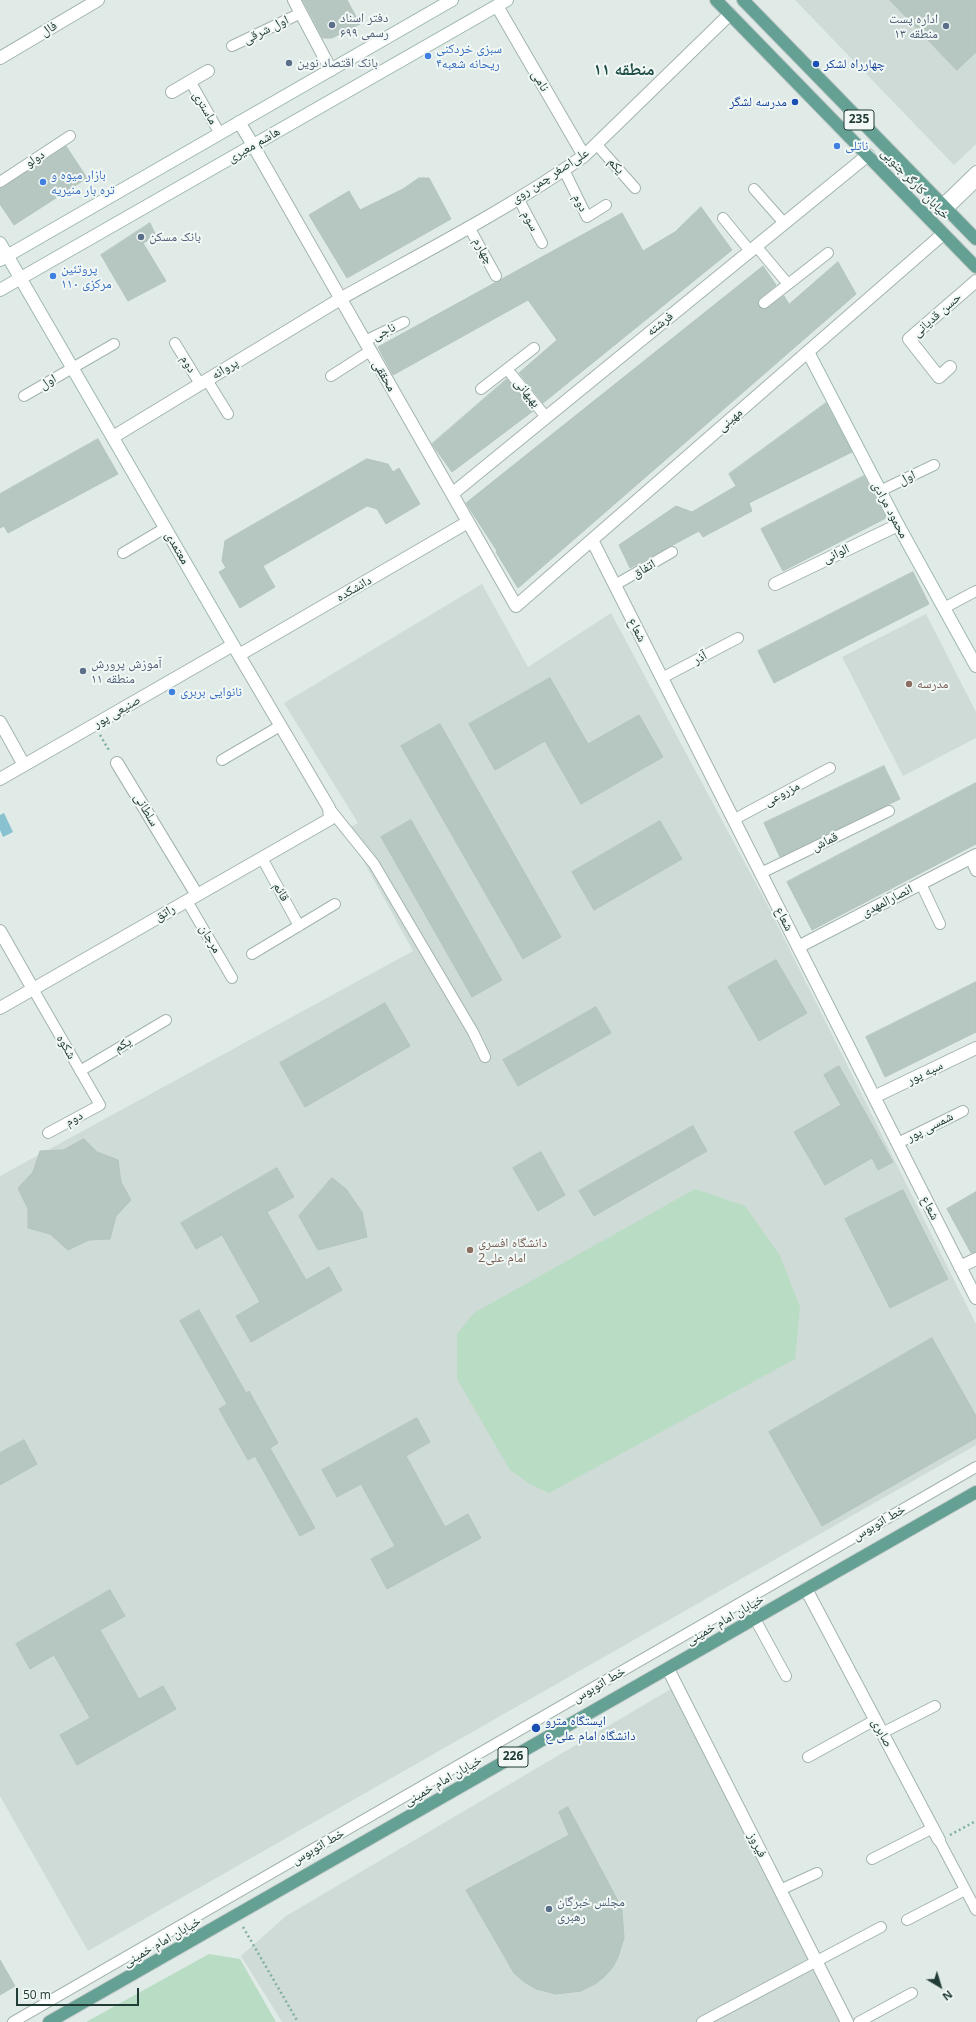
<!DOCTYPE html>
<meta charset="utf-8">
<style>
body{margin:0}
#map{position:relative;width:976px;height:2022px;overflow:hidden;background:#e0ebe7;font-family:"Open Sans",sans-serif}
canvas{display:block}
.north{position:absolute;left:920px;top:1966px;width:40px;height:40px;-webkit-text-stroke:3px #f1f8f5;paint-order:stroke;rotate:142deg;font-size:11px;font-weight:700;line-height:16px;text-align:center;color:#213b36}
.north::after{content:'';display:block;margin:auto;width:14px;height:18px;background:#213b36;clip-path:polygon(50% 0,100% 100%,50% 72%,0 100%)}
.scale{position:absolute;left:16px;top:1988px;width:123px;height:18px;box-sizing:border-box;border:2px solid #213b36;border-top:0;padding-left:5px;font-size:12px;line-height:14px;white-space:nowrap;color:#213b36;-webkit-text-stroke:3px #f1f8f5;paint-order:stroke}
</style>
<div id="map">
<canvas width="976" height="2022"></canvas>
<div class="north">N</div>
<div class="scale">50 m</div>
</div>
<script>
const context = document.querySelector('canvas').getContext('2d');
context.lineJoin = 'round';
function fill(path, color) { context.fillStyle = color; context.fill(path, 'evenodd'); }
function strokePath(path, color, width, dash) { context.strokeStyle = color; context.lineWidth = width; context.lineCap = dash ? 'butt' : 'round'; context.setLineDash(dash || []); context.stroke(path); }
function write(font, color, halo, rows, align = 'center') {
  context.font = font + ' "Open Sans","Noto Naskh Arabic",sans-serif'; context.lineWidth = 4; context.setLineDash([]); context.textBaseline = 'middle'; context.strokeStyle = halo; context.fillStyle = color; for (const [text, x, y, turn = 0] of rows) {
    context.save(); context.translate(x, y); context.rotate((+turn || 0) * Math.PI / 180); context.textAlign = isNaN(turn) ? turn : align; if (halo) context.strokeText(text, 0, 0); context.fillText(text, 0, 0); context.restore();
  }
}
const built = new Path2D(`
 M795,0H976V144L954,165Z
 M482,584L528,667L611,613L768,906L976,1324V1445L88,1951L0,1796V1176L413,951L346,829L358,823L284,703Z
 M926,614L976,712V738L903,776L842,657Z
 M676,1686L847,2022H282L241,1956L286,1916Z`);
const green = new Path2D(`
 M695,1189L745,1206L780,1256L800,1307L795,1359L549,1493L530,1484L510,1470L457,1379V1334L474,1313Z
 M209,1954L240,1959L276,2022H86Z`);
const water = new Path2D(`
 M4,813L13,832L3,837L0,830V815Z`);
const building = new Path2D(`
 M303,0H347L360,24L332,38H323Z
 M890,0H976V52L957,70Z
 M66,146L87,178L14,225L0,204V188Z
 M419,178H429L451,219L347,278L309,215L349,191L360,210L403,189Z
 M701,207L732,250L543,403L519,373L557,340L528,300L393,375L378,347L622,213L643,251L675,232Z
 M150,223L156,236L143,243L166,281L128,301L101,255Z
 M838,262L856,294L518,588L496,552L497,551L466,503L763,266L776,285L758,300L759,307L765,309L784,296L789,304Z
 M507,379L533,411L452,472L432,444Z
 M826,403L852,452L749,503L752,511L703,537L699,531L630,568L619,545L676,506L692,512L736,486L729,474Z
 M98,439L118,474L8,533L4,526L0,528V494Z
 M367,459L388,464L393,472L399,468L420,504L386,524L377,509L367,506L263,566L275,587L240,608L219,572L226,568L222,561L225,541Z
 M864,476L886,518L783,571L761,529Z
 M913,572L929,604L774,683L758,651Z
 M550,678L588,744L639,715L663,757L581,804L545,741L495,770L469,724Z
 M440,724L561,937L523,959L401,746Z
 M884,766L900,799L780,857L764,823Z
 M976,783V844L812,930L787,882Z
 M411,820L502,980L472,997L381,837Z
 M660,821L682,859L594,910L572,872Z
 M776,960L807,1013L759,1041L728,987Z
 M976,982V1032L885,1077L866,1037Z
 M385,1003L410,1046L305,1107L280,1063Z
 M596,1007L611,1033L518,1086L503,1060Z
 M839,1066L893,1162L878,1170L872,1158L825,1185L794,1132L841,1105L824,1075Z
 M693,1126L707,1151L594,1216L579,1191Z
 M84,1139L97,1152L118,1160L121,1182L131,1200L116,1216L110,1239L89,1240L68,1250L50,1234L28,1228V1209L18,1188L33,1172L40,1151L63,1150Z
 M541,1152L565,1195L538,1211L513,1168Z
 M277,1168L294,1197L267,1212L306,1280L329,1267L342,1290L251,1342L236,1316L260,1302L222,1235L196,1249L181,1223Z
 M332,1178L346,1189L362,1212L367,1237L318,1250L299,1216Z
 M903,1190L948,1279L890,1308L845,1219Z
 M976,1192V1252L971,1253L947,1209Z
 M199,1310L246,1393L249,1391L278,1443L270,1448L315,1528L300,1536L255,1456L248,1460L219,1409L227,1404L180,1321Z
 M932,1338L976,1416V1438L822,1526L769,1432Z
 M417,1418L430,1442L406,1456L445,1527L468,1514L481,1538L387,1589L371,1559L395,1546L361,1484L337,1497L322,1470Z
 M24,1440L37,1464L0,1485V1453Z
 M110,1590L125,1616L100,1630L139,1699L163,1686L176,1709L77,1765L60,1735L90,1718L54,1655L30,1669L16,1644Z
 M568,1807L619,1903L622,1911L624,1938L618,1957L613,1967L604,1977L595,1984L581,1991L556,1994L536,1989L523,1981L514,1973L466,1890L569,1835L559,1812Z
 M0,1960L15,1986L0,1995Z`);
const path = new Path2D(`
 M100,735L110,752
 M950,1835L976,1821
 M243,1927L298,2022`);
const lane = new Path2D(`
 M232,46L301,13
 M190,81L220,134
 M597,145L635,188
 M564,170L587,217L606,205
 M0,182L70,136
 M754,189L784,223
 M518,198L542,243
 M942,204L976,171
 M947,210L976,182
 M723,218L750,251
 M469,227L496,276
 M756,246L788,284
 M764,303L828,253
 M365,341L404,322
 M175,343L200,384
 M507,369L546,417
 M331,376L370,351
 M207,380L228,414
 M481,389L534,348
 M24,396L114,344
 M880,491L934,465
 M123,553L165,528
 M615,585L672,552
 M944,608L976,591
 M662,678L738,638
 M222,760L280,726
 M329,808L374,864L473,1032L485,1057
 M733,820L830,768
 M262,858L299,926
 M970,858L976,871
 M761,873L889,811
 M921,884L940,924
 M187,901L232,978
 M252,954L335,904
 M33,989L100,1105L48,1133
 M80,1071L166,1020
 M898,1143L963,1111
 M755,1619L786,1676
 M882,1733L935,1706
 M808,1757L875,1720
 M939,1840L976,1910
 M872,1859L933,1828
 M780,1890L817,1873
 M907,1920L965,1890
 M13,2022L976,1467
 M702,2022L881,1927
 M859,2022L912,1993`);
const street = new Path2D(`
 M294,0L331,70
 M497,6L584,156
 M0,58L98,0
 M172,92L208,71
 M253,145L516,606L943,234
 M340,299C422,253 507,210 584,156L730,14
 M950,367L939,377L909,339L976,281
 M113,437L337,301
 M452,494L868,155
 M592,540L976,1298
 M775,584L898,525
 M239,655L468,522
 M0,722L24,765
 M117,763L197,895
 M0,779L233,645L329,808L330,819L0,1008
 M0,931L33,989
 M798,947L976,855
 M874,1097L976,1048
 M960,1267L976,1259
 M806,1589L939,1840
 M668,1669L847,2022`);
const secondary = new Path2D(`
 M239,122L253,145
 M0,243L233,645
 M0,260L452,0
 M0,290L507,0
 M808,352L898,525L976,666`);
const primary = new Path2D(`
 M716,0L976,267
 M743,0L976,239
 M49,2022L976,1492`);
const markers = [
 [332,25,4,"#5c6f8a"],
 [946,26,4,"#5c6f8a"],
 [428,56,4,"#3f7fe0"],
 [289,63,4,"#5c6f8a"],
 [816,64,4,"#1a4fb4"],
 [795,102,4,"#1a4fb4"],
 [837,146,4,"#3f7fe0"],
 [43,182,4,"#3f7fe0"],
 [141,237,4,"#5c6f8a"],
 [53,276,4,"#3f7fe0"],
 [83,671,4,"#5c6f8a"],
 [909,684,4,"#8d6e63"],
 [172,692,4,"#3f7fe0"],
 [470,1250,4,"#8d6e63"],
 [536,1728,5,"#1a4fb4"],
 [549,1909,4,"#5c6f8a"]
];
const shields = [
 [859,120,30],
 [513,1757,30]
];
const shieldNames = [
 ["235",859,120],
 ["226",513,1757]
];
const serviceNames = [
 ["دفتر اسناد",340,18],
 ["رسمی ۶۹۹",340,33],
 ["اداره پست",938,19,"right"],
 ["منطقه ۱۳",938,34,"right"],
 ["بانک اقتصاد نوین",297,63],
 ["بانک مسکن",149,237],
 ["آموزش پرورش",91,664],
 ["منطقه ۱۱",91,679],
 ["مجلس خبرگان",557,1902],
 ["رهبری",557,1917]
];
const streetNames = [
 ["فال",49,29,-31],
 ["اول شرقی",266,30,-26],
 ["نامی",540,81,60],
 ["ماستری",205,108,60],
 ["هاشم معیری",254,145,-30],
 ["دولو",35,159,-33],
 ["یکم",616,166,48],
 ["علی‌اصغر چمن روی",550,176,-33],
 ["خیابان کارگر جنوبی",915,184,46],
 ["دوم",580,203,63],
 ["سوم",530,221,62],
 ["چهارم",483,251,61],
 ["حسن قدیانی",937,315,-41],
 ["فرشته",660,324,-39],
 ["ناجی",384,332,-26],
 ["دوم",188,364,59],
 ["پروانه",225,369,-31],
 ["محققی",384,376,60],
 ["اول",48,382,-30],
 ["بهبهانی",527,393,51],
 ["مهینی",730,420,-41],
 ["اول",907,478,-25],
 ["محمود مرادی",890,510,62],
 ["معتمدی",177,548,60],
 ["الوانی",836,554,-26],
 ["اتفاق",644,569,-30],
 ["دانشکده",354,589,-30],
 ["شعاع",637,630,63],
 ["آذر",700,658,-28],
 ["صنیعی پور",117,712,-30],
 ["مزروعی",782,794,-28],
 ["سلطانی",146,810,59],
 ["قماش",825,842,-26],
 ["قائم",281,892,61],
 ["انصارالمهدی",887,901,-27],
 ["راتق",165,913,-30],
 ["شعاع",784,919,63],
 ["مرجان",210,939,60],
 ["یکم",123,1045,-30],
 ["شکوه",66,1047,60],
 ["سپه پور",925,1073,-26],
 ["دوم",74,1119,-29],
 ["شمسی پور",930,1127,-27],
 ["شعاع",930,1208,63],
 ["خط اتوبوس",879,1523,-30],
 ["خیابان امام خمینی",725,1620,-30],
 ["خط اتوبوس",599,1685,-30],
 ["صابری",882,1733,62],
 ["خیابان امام خمینی",443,1781,-30],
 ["فیروز",757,1845,63],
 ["خط اتوبوس",318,1847,-30],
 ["خیابان امام خمینی",162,1942,-30]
];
const shopNames = [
 ["سبزی خردکنی",436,49],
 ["ریحانه شعبه۴",436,64],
 ["ناتلی",845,146],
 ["بازار میوه و",51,175],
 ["تره بار منیریه",51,190],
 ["پروتئین",61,269],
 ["مرکزی ۱۱۰",61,284],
 ["نانوایی بربری",180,692]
];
const transitNames = [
 ["چهارراه لشکر",824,64],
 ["مدرسه لشگر",787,102,"right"],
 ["ایستگاه مترو",545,1721],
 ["دانشگاه امام علی ع",545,1736]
];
const educationNames = [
 ["مدرسه",917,684],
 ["دانشگاه افسری",478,1243],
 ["امام علی2",478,1258]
];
const districtNames = [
 ["منطقه ۱۱",624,70]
];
fill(built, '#cfdbd6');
fill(green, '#b9dcc4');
fill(water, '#88c1d0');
fill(building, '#b6c6c0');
strokePath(building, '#b3c5be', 1);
strokePath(lane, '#a3b3ae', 12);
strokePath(street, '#a3b3ae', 14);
strokePath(secondary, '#9fb7af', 14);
strokePath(primary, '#c1c8c7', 14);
strokePath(path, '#81afa3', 2.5, [2, 3]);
strokePath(lane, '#fff', 10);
strokePath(street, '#fff', 12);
strokePath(secondary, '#fff', 12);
strokePath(primary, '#65a094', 12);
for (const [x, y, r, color] of markers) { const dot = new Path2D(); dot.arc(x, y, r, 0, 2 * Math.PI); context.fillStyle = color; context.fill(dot); strokePath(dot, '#f1f8f5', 1.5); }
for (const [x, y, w] of shields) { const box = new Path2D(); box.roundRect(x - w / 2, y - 10, w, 20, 3); context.fillStyle = '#f1f8f5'; context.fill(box); strokePath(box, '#213b36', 1); }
write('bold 12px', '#213b36', null, shieldNames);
write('13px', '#4e5e75', '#f1f8f5', serviceNames, 'left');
write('13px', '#213b36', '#f1f8f5', streetNames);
write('13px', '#366cbe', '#f1f8f5', shopNames, 'left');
write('13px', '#164399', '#f1f8f5', transitNames, 'left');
write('13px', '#785e54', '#f1f8f5', educationNames, 'left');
write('bold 17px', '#1d4d44', '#f1f8f5', districtNames);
</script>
